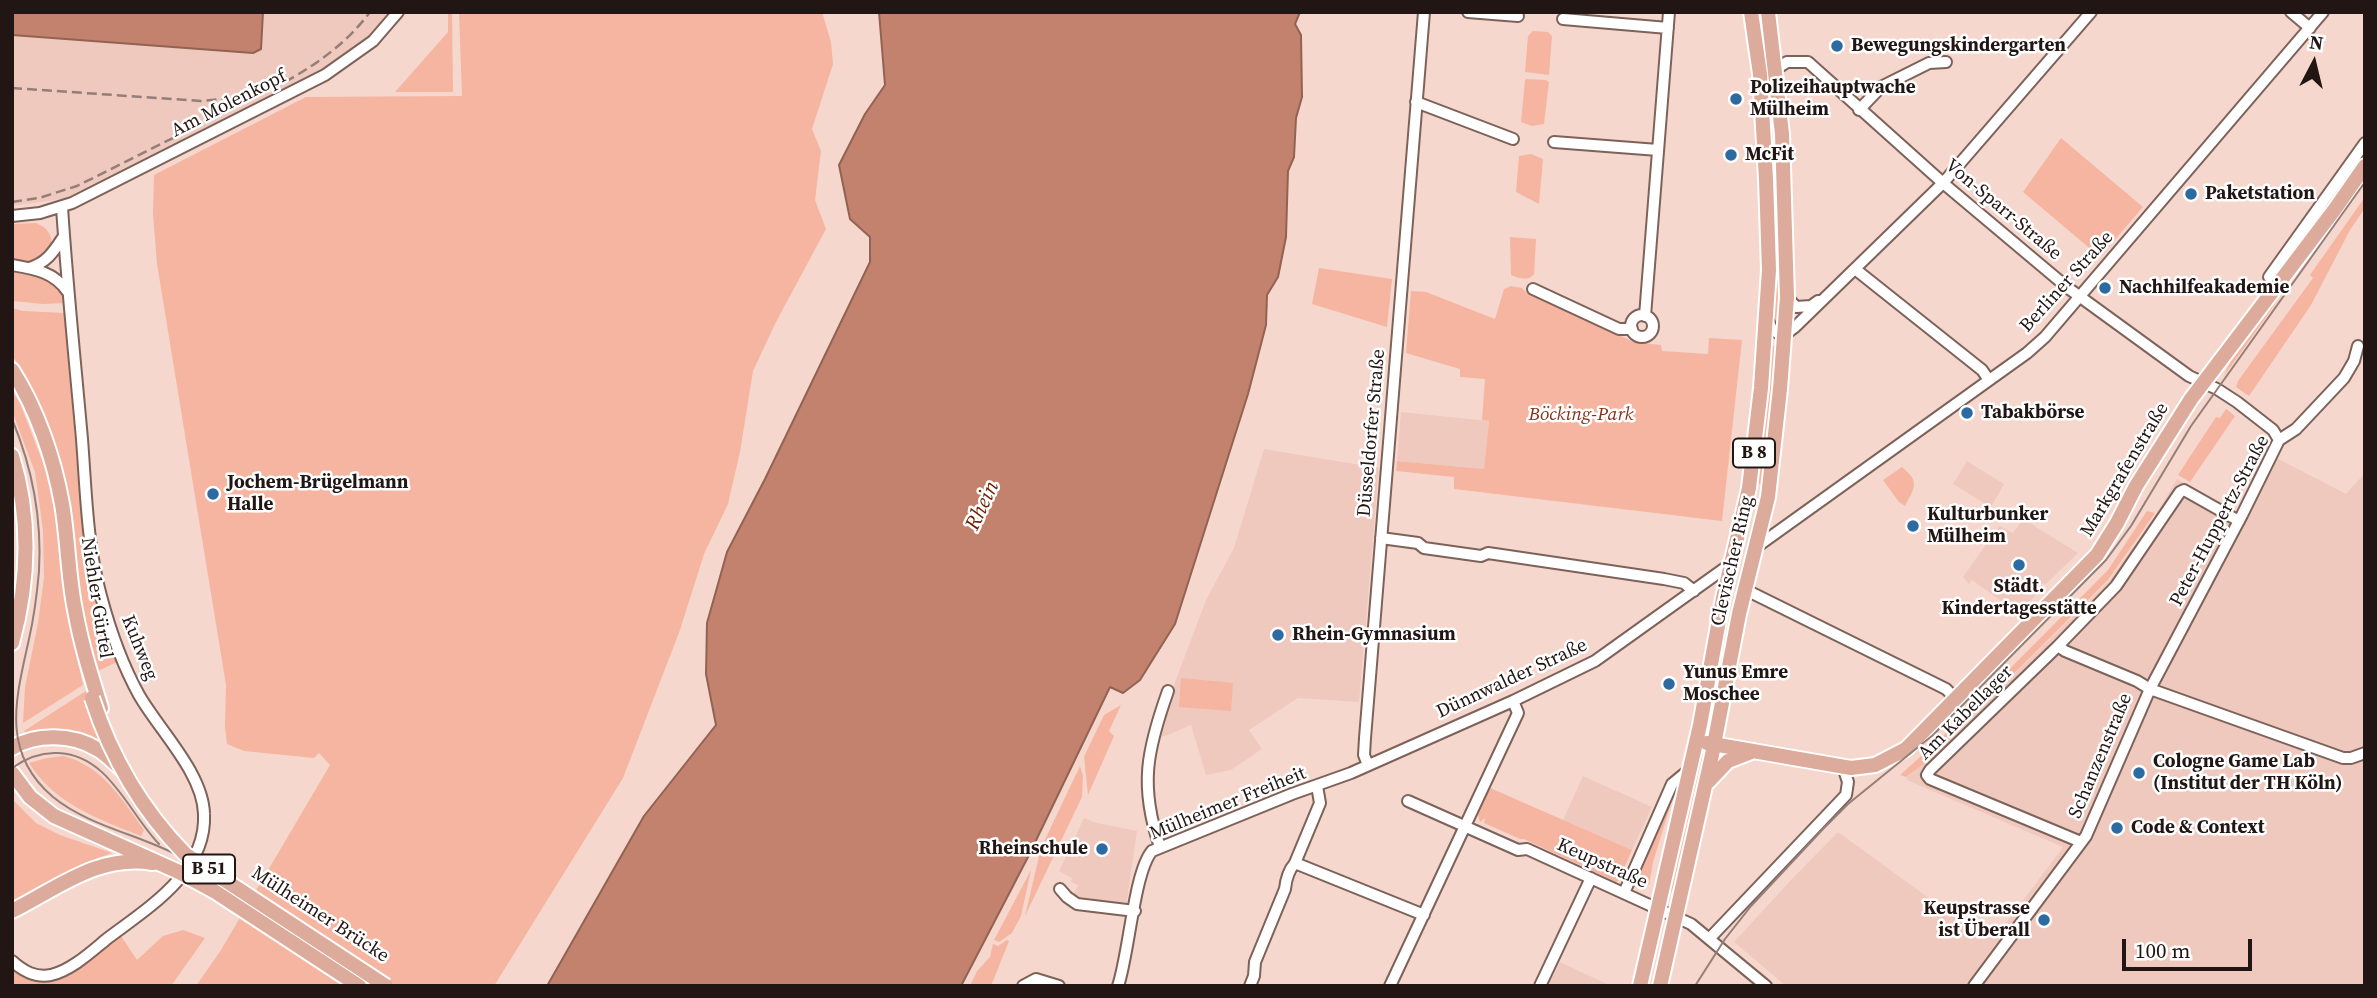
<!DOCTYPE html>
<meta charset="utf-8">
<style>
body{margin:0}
#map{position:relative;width:2377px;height:998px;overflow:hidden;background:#f6d7cd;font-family:"Source Serif 4",serif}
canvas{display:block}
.frame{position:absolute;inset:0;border:14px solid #211613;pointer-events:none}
.north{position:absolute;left:2279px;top:28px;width:70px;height:70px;-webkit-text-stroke:5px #fff;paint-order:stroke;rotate:7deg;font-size:19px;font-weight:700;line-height:28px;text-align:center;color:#211613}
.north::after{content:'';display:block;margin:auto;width:24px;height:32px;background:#211613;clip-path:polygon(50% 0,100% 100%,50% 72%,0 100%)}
.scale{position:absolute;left:2122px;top:939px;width:130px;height:32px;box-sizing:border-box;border:4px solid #211613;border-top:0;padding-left:9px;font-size:21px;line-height:24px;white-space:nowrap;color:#211613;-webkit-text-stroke:5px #fff;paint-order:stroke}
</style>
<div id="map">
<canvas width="2377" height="998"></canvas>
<div class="frame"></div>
<div class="north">N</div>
<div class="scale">100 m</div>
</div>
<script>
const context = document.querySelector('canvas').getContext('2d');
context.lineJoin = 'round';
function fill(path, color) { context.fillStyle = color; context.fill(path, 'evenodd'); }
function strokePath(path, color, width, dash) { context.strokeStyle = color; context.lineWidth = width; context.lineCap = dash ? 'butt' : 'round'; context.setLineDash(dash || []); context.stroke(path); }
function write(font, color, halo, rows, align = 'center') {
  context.font = font + ' "Source Serif 4",serif'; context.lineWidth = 5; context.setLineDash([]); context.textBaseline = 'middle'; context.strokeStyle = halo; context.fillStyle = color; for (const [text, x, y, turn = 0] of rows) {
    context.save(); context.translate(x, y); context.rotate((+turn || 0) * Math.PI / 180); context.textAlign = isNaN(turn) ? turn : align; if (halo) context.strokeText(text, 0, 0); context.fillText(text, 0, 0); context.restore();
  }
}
const built = new Path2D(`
 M263,12H391L374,32L331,66L63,199L12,206V35L161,46L261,49Z
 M1401,412L1489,421L1484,469L1397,461Z
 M1264,449L1379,468L1359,702L1298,698L1249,730L1262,749L1231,770L1206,775L1191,725L1165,736L1154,738L1206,600L1234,548Z
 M2267,453L2346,494L2365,473V986H1786L1734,942L1792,879L1838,832L1981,936L1995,938L2063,847L1909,781L1906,778L1921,766L2109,581L2155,516L2177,479L2236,512Z
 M1967,461L2004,484L1991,507L1953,484Z
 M2023,519L2078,553L2046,584L2043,583L2041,584L2039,586L2042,589L2018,613L1972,580L1969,584L1963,577L1999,526L2013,533Z
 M1583,776L1652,807L1632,850L1563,820Z
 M1084,818L1097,823L1137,831L1126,907L1083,902L1074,893L1078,885L1071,882L1072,878L1059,871Z
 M1560,962L1611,986H1548Z`);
const green = new Path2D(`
 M448,12H452L453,92H395L448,32Z
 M459,12H822L831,42L833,64L812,129L821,151L815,200L826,229L776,322L753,371L740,452L728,504L704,554L680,630L623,778L494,986H196L221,950L330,765L319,753L314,758L244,751L227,744L225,727L226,685L157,264L153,214L154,175L306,97L462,96Z
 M1533,31L1548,32L1552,36L1549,75L1525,72L1528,36Z
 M1527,79L1546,80L1549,82L1544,124L1532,126L1521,122L1525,80Z
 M2061,138L2143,207L2100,257L2023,192Z
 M1531,154L1543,159L1539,204L1516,192L1519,156Z
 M2365,178L2224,376L2234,353Z
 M1779,187L1780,326L1776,329L1772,321L1770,188Z
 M2365,197V208L2350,230L2311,305L2249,396L2236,387L2238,381L2313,278L2310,275Z
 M36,223C40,225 44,227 46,229C59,243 46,262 30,263C24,263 18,261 12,260V224Z
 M1510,237L1536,239L1534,274C1528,282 1518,278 1511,275Z
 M1319,268L1392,279L1387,327L1312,304Z
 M12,270L42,276L59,285L64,303L43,304L12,301Z
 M1511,286L1522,288L1527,293L1634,342L1661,345L1662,351L1708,354L1709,338L1742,340L1722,521L1454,489V477L1396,471L1397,461L1484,469L1489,421L1482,420L1485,379L1460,377V369L1406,353L1411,291L1426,292L1495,319L1504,289Z
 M12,308L23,311L64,313C76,430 79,550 117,662L96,672L80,592L71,503L40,405L19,365L12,356Z
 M1777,343L1779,344L1762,488L1757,480L1771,348Z
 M12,391L20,403L45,468L58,526L68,615L83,685L23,723L25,687L38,623L44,578L43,530L35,472L12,411Z
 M2226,409L2235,416L2190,482L2178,475L2216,417L2220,418Z
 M1902,467C1920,482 1915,487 1905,506L1899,502L1883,480Z
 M2147,511L2155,513L2108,580L1921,766L1906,777L1900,775L1938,741L2108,570Z
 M1181,678L1233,683L1231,711L1179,707Z
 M86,691L104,743L69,731H38L26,734L24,731Z
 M1121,705L1109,731L1114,736L1088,795L1084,757L1104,715Z
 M64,756C103,767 121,798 144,830L141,836C98,819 55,804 29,763L47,758Z
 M1698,757L1705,758L1675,892L1669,890Z
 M1080,766L1083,776L1082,797L1025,916L1041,848Z
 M1677,784L1653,862L1649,885L1637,875Z
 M1490,788L1632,850L1619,880L1616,882L1524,839H1520L1484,823L1485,818L1480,822L1478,815Z
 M12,799L36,823L60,835L112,853L85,863L12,905Z
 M1031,870L1021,916L1012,933L999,942L994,940Z
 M183,930L205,938L171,986H12V970C49,996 90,957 121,936L137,960L163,936Z
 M1007,940L1009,941L991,986H970L977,971L990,957L993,944L998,946Z`);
const water = new Path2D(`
 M12,12H263L261,49L253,53L12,35Z
 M879,12H1300L1295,24L1301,35L1302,97L1296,118L1294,157L1288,171L1286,237L1278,277L1267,295L1266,325L1248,394L1175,624L1140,680L1123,693L1110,687L1028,857L961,986H547L644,816L716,725L706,674L707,623L727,552L765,479L870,262V237L850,219L839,165L865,114L885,85Z`);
const minor = new Path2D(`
 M1468,12L1518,16
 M2291,12L2310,28
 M1563,19L1668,28
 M1776,69L1787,62H1808L1943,183L2068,288L2189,376L2217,389L2237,402L2273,430L2279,440
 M1416,102L1513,139
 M1859,110L1881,87L1929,63L1946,62
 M1554,142L1658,150
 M12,216L40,213L72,203L325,75L373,41L398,12
 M12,265C35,269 54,272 67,291
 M29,268C47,263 54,251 64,236
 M1855,269L1982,370L1989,380
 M2269,277L2365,143
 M1533,289L1619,329H1632
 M1787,297L1796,307L1811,306L1818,301
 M1631 326a11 11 0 1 1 22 0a11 11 0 1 1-22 0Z
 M1645,316L1669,12
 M1767,318C1771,328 1773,333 1784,335L1795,327L1943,183L2091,12
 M1381,538L1418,543L1424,548L1481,556L1488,553L1664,579L1684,583L1694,591
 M1755,548L2027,353L2045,337L2323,12
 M1744,589L1934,683L1946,689L1956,699
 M2058,646L2065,651L2137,681L2150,689L2343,758H2351L2365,753
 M1368,765L1364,755L1365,738L1424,12
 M1408,801L1518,850L1527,849L1691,924L1766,986
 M2081,842L1930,779L1927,775L1930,770L2058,646L2116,586L2180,492L2184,490L2239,521
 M1160,847C1139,786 1147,750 1168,691
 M1295,863L1424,915
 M1060,889L1067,897L1077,904L1135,911
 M1624,893L1672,784L1689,770
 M1709,939L1846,795L1848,782L1843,767
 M12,961C23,971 35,978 51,975C72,970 92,951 108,938C148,908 207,872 204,814C203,773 159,730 139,695C122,664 110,630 101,596C87,545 86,491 82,439C75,361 67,284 62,207
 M1023,986L1036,979L1059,986
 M1118,986C1129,954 1134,872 1152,851L1292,794L1351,773L1513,701L1595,661L1732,563
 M1250,986L1254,976L1255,962L1285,889C1286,879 1288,871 1295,863L1320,803L1317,786
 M1390,986L1518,713L1513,701
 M1540,986L1591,878
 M1974,986L2086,836L2150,689L2242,515L2279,440L2296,429L2344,378L2354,361L2358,346`);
const major = new Path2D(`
 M12,370C37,409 54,459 62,504C68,539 68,576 75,610C81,644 91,676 101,708
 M12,456C31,518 29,581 12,643
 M1707,743L1851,768L1875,765L1906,749L2097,555L2117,523L2136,486L2191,399L2335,209L2365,166
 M12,748C36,733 73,734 97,749C106,754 114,763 123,770
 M12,773L30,797L54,816L179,872
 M1708,782L1728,761L1754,751
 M12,911C58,888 98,854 153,863
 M1640,986L1700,725L1723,598L1749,488L1761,388L1769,270L1766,179L1760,74L1751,12
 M1660,986L1712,755L1739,614L1768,497L1780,389L1787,297L1782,134L1768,12`);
const tram = new Path2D(`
 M12,419C32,467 42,519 39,571C37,594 34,617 29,639C16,698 0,752 53,797C90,827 142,835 183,858L378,986
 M12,768C26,758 41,752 58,753C109,755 128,812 159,844
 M1695,986L1725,939L1751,906L1823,829L1848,804L1933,735L2106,560L2131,526L2191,426L2365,182`);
const rail = new Path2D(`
 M12,88L201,101L244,97
 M12,202L39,198L77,186L283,83C316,65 347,43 370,12`);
const majorBridge = new Path2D(`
 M92,698C111,757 142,810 185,854L386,986
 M179,872L214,891L359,986`);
const markers = [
 [1837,46,7,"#2d6aa2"],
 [1736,99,7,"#2d6aa2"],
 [1731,155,7,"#2d6aa2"],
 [2191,194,7,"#2d6aa2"],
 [2105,288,7,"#2d6aa2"],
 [1967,413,7,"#2d6aa2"],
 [213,494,7,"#2d6aa2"],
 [1913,526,7,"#2d6aa2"],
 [2019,565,7,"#2d6aa2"],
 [1278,635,7,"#2d6aa2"],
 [1669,684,7,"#2d6aa2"],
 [2139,773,7,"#2d6aa2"],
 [2117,828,7,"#2d6aa2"],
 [1102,849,7,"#2d6aa2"],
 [2044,920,7,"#2d6aa2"]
];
const shields = [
 [1754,453,42],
 [209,869,52]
];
const shieldNames = [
 ["B 8",1754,453],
 ["B 51",209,869]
];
const poiNames = [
 ["Bewegungskindergarten",1851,46],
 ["Polizeihauptwache",1750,88],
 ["Mülheim",1750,110],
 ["McFit",1745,155],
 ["Paketstation",2205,194],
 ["Nachhilfeakademie",2119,288],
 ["Tabakbörse",1981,413],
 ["Jochem-Brügelmann",227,483],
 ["Halle",227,505],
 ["Kulturbunker",1927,515],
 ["Mülheim",1927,537],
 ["Städt.",2019,587,"center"],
 ["Kindertagesstätte",2019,609,"center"],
 ["Rhein-Gymnasium",1292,635],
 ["Yunus Emre",1683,673],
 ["Moschee",1683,695],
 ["Cologne Game Lab",2153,762],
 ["(Institut der TH Köln)",2153,784],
 ["Code & Context",2131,828],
 ["Rheinschule",1088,849,"right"],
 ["Keupstrasse",2030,909,"right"],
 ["ist Überall",2030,931,"right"]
];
const streetNames = [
 ["Am Molenkopf",229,104,-27],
 ["Von-Sparr-Straße",2003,210,40],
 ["Berliner Straße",2067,282,-48],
 ["Düsseldorfer Straße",1372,433,-85],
 ["Markgrafenstraße",2125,470,-59],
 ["Peter-Huppertz-Straße",2220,521,-62],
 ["Clevischer Ring",1733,561,-77],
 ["Niehler Gürtel",96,598,81],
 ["Kuhweg",139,648,68],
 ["Dünnwalder Straße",1512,679,-25],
 ["Am Kabellager",1966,713,-45],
 ["Schanzenstraße",2101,756,-67],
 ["Mülheimer Freiheit",1228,804,-22],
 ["Keupstraße",1602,864,24],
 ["Mülheimer Brücke",320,915,33]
];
const parkNames = [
 ["Böcking-Park",1581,415]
];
const waterNames = [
 ["Rhein",983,506,-65]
];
fill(built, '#efc9bd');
fill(green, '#f5b5a0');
fill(water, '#c2826d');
strokePath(water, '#926252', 2);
strokePath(minor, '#7d625a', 14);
strokePath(major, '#fff', 18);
strokePath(minor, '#fff', 10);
strokePath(major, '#dcab9b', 14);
strokePath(tram, '#947e77', 2);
strokePath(rail, '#947e77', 2.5, [10, 5]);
strokePath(majorBridge, '#fff', 18, []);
strokePath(majorBridge, '#dcab9b', 14);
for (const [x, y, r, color] of markers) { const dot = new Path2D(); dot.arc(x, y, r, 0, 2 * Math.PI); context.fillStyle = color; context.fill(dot); strokePath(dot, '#fff', 2.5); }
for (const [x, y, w] of shields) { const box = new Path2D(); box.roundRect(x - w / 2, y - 14.5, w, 29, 5); context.fillStyle = '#fff'; context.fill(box); strokePath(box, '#211613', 2); }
write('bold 18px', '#211613', null, shieldNames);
write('bold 19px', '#211613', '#fff', poiNames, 'left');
write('19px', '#211613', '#fff', streetNames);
write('italic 19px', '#833419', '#fff', parkNames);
write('italic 21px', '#6c1f00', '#fff', waterNames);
</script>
